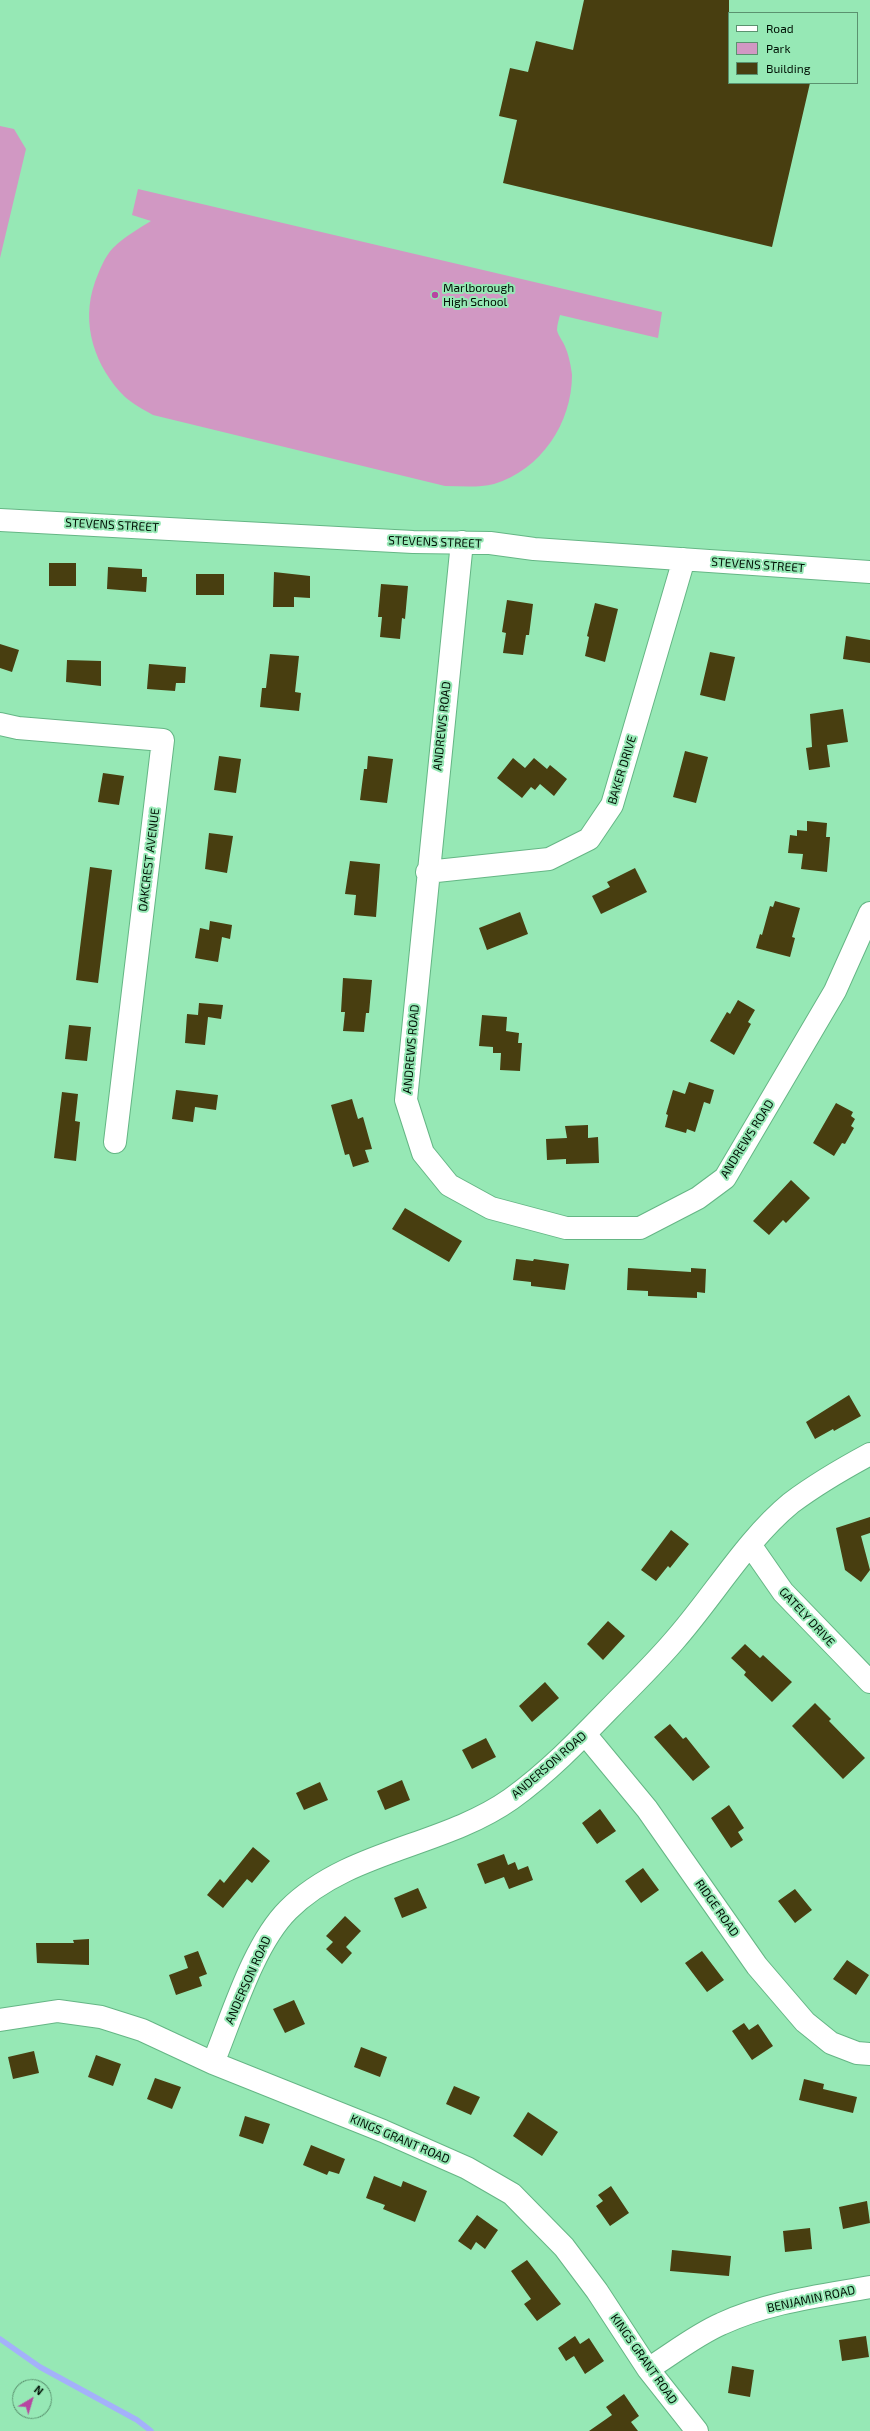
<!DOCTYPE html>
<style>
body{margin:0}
#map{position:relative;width:870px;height:2431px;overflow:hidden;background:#96e8b5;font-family:"Exo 2",sans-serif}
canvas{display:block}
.legend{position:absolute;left:728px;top:12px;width:130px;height:72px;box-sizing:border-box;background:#96e8b5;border:1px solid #5a926f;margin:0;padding:5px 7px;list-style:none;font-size:12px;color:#001105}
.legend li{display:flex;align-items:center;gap:8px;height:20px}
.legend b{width:20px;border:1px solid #5a926f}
.north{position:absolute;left:12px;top:2379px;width:40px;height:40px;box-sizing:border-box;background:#96e8b5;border:1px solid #5a926f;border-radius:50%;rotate:38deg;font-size:11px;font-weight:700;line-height:16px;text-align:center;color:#001105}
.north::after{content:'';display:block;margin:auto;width:14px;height:18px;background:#b746a1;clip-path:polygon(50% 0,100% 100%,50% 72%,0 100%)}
</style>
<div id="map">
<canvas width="870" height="2431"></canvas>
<ul class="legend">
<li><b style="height:5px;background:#fff"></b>Road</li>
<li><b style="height:11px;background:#d198c3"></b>Park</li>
<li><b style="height:11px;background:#483e10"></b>Building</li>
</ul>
<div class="north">N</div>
</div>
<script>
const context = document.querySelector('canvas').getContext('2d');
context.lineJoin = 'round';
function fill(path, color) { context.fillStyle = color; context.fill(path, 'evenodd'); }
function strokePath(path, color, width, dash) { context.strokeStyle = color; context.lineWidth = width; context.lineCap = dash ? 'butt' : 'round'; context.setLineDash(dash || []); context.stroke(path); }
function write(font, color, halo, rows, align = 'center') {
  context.font = font + ' "Exo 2",sans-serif'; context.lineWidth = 4; context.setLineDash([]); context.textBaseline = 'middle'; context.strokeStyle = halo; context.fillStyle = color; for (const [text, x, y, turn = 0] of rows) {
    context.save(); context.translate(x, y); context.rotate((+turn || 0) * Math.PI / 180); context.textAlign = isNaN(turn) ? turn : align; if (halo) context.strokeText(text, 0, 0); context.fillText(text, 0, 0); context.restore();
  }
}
const green = new Path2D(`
 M0,126L14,129L26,149L0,258Z
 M138,189L662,312L658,338L560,315C559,319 557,325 557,330C558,336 564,342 566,349C569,356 571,367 572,375C572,423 541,470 494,484C478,488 461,486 445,486L153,415C144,410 133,404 125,397C95,367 80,324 95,282C99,271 105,256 113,248C124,237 138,229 151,221L132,215Z`);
const stream = new Path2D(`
 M0,2339L40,2367L137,2420L151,2431`);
const building = new Path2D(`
 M584,0H729V83H810L772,247L503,183L517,120L499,116L510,68L528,72L536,41L573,50Z
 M49,563H76V586H49Z
 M108,567L142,569V577H147L146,592L107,589Z
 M274,572L310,576V598L294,597V607H273Z
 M196,574H224V595H196Z
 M381,584L408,586L405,619L402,618L400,639L380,637L382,617H378Z
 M507,600L533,604L529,635H526L523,655L503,653L506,633L502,632Z
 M595,603L618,609L605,662L585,656L589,637L587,636Z
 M846,636L870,640V663L843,659Z
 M0,644L19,650L12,672L0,668Z
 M710,652L735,657L725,701L700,695Z
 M270,654L299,656L295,692L301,693L299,711L260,707L262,688H266Z
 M67,660L101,661V686L66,682Z
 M149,664L186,667L185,683H176L175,691L147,689Z
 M843,709L848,742L827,745L830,767L809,770L806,748L812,747L810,714Z
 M685,751L708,757L696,803L673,797Z
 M219,756L241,759L236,793L214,790Z
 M368,756L393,759L387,803L360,800L364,769H367Z
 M513,758L525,768L534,758L547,769L550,765L567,779L554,796L540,784L535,790L531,787L522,798L497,778Z
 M103,773L124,776L119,805L98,802Z
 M807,821L827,823L826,837H830L827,872L801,869L803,854L788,853L790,835L797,836V830L807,831Z
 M209,833L233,836L227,873L205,869Z
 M350,861L380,864L376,917L354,915L356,895L345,894Z
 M90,867L112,870L98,983L76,980Z
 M635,868L647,892L601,914L592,896L610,887L607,882Z
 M775,901L800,908L792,937L795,938L790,957L756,948L760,934L762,935L770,906L773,907Z
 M520,912L528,934L487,950L479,928Z
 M210,921L232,925L230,939L222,937L218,962L195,958L200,928L209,930Z
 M343,978L372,980L369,1013H366L364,1032L343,1031L345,1012H341Z
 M738,1000L755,1010L748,1022L751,1024L734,1055L710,1041L727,1012L730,1014Z
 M199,1003L223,1005L221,1019L208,1017L205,1045L185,1043L187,1014L198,1015Z
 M482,1015L507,1017L506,1031L519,1033L518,1043H522L520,1071L500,1070L501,1053H493V1047L479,1046Z
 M69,1025L91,1027L87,1061L65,1059Z
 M689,1082L714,1090L710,1104L704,1102L695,1132L687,1129L686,1133L665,1127L668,1115L666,1114L673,1090L685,1094Z
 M176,1090L218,1095L216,1110L195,1107L193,1122L172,1119Z
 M62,1092L78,1094L75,1121L80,1122L76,1161L54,1158Z
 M352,1099L358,1119L363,1117L372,1149L365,1150L369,1162L353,1167L349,1154L345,1155L331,1105Z
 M836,1103L853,1112L851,1116L855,1119L851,1126L854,1128L845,1144L842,1143L834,1156L813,1143Z
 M588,1125V1138L598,1137L599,1163L566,1164V1159L547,1160L546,1139L567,1138L565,1126Z
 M791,1180L810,1198L786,1223L783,1220L769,1235L753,1221Z
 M405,1208L462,1241L449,1262L392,1229Z
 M516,1259L533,1261L534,1259L569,1264L565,1290L531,1286V1282L513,1280Z
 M628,1268L691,1272V1268L706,1269L705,1293L697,1292V1298L648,1296V1291L627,1290Z
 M849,1395L861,1416L834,1431L833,1429L815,1439L806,1422Z
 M870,1517V1533L861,1536L870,1570L861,1582L845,1570L836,1528Z
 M671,1530L689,1544L670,1568L668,1566L656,1581L641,1570Z
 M608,1621L625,1636L603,1660L587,1644Z
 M745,1644L760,1658L763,1655L792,1682L772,1702L744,1675L746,1672L731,1658Z
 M545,1682L559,1698L532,1722L519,1706Z
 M815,1703L831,1719L829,1721L865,1758L843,1779L792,1726Z
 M670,1724L683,1739L686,1737L710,1767L693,1781L654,1737Z
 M486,1738L496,1757L472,1769L462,1750Z
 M402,1780L410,1800L385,1810L377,1791Z
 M320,1782L328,1800L304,1810L296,1793Z
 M729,1805L744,1828L738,1832L743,1840L731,1848L711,1818Z
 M600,1809L616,1831L597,1844L582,1823Z
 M253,1847L270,1861L252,1883L247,1879L223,1908L207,1895L220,1879L224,1883Z
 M504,1854L508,1865L515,1862L518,1870L528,1866L533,1880L509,1889L504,1877L485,1884L477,1864Z
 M643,1868L659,1890L641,1903L625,1881Z
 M418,1888L427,1908L402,1918L394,1898Z
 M795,1889L812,1910L795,1923L778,1901Z
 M345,1916L361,1931L346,1947L352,1953L342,1964L326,1949L333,1942L326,1936Z
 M89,1939V1965L37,1963L36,1943H74L73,1940Z
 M198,1951L207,1974L199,1977L202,1986L176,1995L169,1975L188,1968L184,1956Z
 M702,1951L724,1980L707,1992L685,1963Z
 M847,1960L869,1975L856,1995L833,1979Z
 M294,2000L305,2024L285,2033L273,2009Z
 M744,2023L749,2030L758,2024L773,2046L752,2060L732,2031Z
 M361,2047L387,2057L380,2077L354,2067Z
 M34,2051L39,2073L13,2079L8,2057Z
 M96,2055L121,2064L113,2086L88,2077Z
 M155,2078L181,2087L172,2109L147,2099Z
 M804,2079L824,2084L823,2089L857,2097L853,2113L799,2100Z
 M454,2086L480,2097L471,2115L446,2104Z
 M528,2112L558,2132L542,2156L513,2136Z
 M245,2116L270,2124L263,2144L239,2136Z
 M311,2145L345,2159L339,2174L329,2171L327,2175L303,2165Z
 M374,2176L401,2187L403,2181L427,2191L415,2222L383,2209L385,2205L366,2198Z
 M611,2186L629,2213L610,2226L596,2206L603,2201L598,2195Z
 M867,2201L870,2223L843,2229L839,2207Z
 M477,2215L498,2230L485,2249L476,2242L471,2250L458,2241Z
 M810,2228L812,2249L785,2252L783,2231Z
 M672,2250L731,2256L729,2276L670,2271Z
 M527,2260L561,2304L537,2321L524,2304L531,2299L511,2271Z
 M575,2336L580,2344L589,2338L604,2361L585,2374L574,2356L566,2361L558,2348Z
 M866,2336L869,2357L842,2361L839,2340Z
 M732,2366L754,2370L750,2397L728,2393Z
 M624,2394L639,2416L631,2422L638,2431H589L612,2415L606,2407Z`);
const minor = new Path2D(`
 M0,520L413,542L490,543L534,549L870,572
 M462,542L406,1100L423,1153L449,1185L491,1208L566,1228H640L698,1198L725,1178L835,991L870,913
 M0,724L18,728L163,740L115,1142
 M427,872L549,859L589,839L612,805L684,559
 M751,1546L783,1592L870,1682
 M585,1734L647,1809L757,1966L805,2022L831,2043L857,2053L870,2054
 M0,2020L58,2011L101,2017L142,2030L213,2063L383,2131L467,2168L512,2194L564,2247L597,2291L648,2369L697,2431
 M213,2063C232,2017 253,1945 288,1910C348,1850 443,1847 511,1799C550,1771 583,1736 616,1702C636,1682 656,1662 674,1641C713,1597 746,1540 791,1503C815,1485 844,1468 870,1454
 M648,2369C672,2354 696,2335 721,2324C768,2302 820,2296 870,2287`);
const markers = [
 [435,295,4,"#b746a1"]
];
const poiNames = [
 ["Marlborough",443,288],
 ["High School",443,302]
];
const streetNames = [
 ["STEVENS STREET",112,525,3],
 ["STEVENS STREET",435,542,2],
 ["STEVENS STREET",758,565,4],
 ["ANDREWS ROAD",442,726,-84],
 ["BAKER DRIVE",622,770,-73],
 ["OAKCREST AVENUE",149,860,-83],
 ["ANDREWS ROAD",411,1049,-85],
 ["ANDREWS ROAD",747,1139,-58],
 ["GATELY DRIVE",807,1617,47],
 ["ANDERSON ROAD",549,1765,-41],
 ["RIDGE ROAD",717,1908,55],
 ["ANDERSON ROAD",248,1980,-66],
 ["KINGS GRANT ROAD",400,2139,23],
 ["BENJAMIN ROAD",811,2299,-12],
 ["KINGS GRANT ROAD",644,2359,55]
];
fill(green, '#d198c3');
strokePath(stream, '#a4b1fa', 5.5);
fill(building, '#483e10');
strokePath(minor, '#65b685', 24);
strokePath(minor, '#fff', 22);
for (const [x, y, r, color] of markers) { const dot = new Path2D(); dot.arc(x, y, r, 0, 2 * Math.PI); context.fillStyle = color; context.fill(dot); strokePath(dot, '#96e8b5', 1.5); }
write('12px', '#001105', '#96e8b5', poiNames, 'left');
write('12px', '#001105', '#96e8b5', streetNames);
</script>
